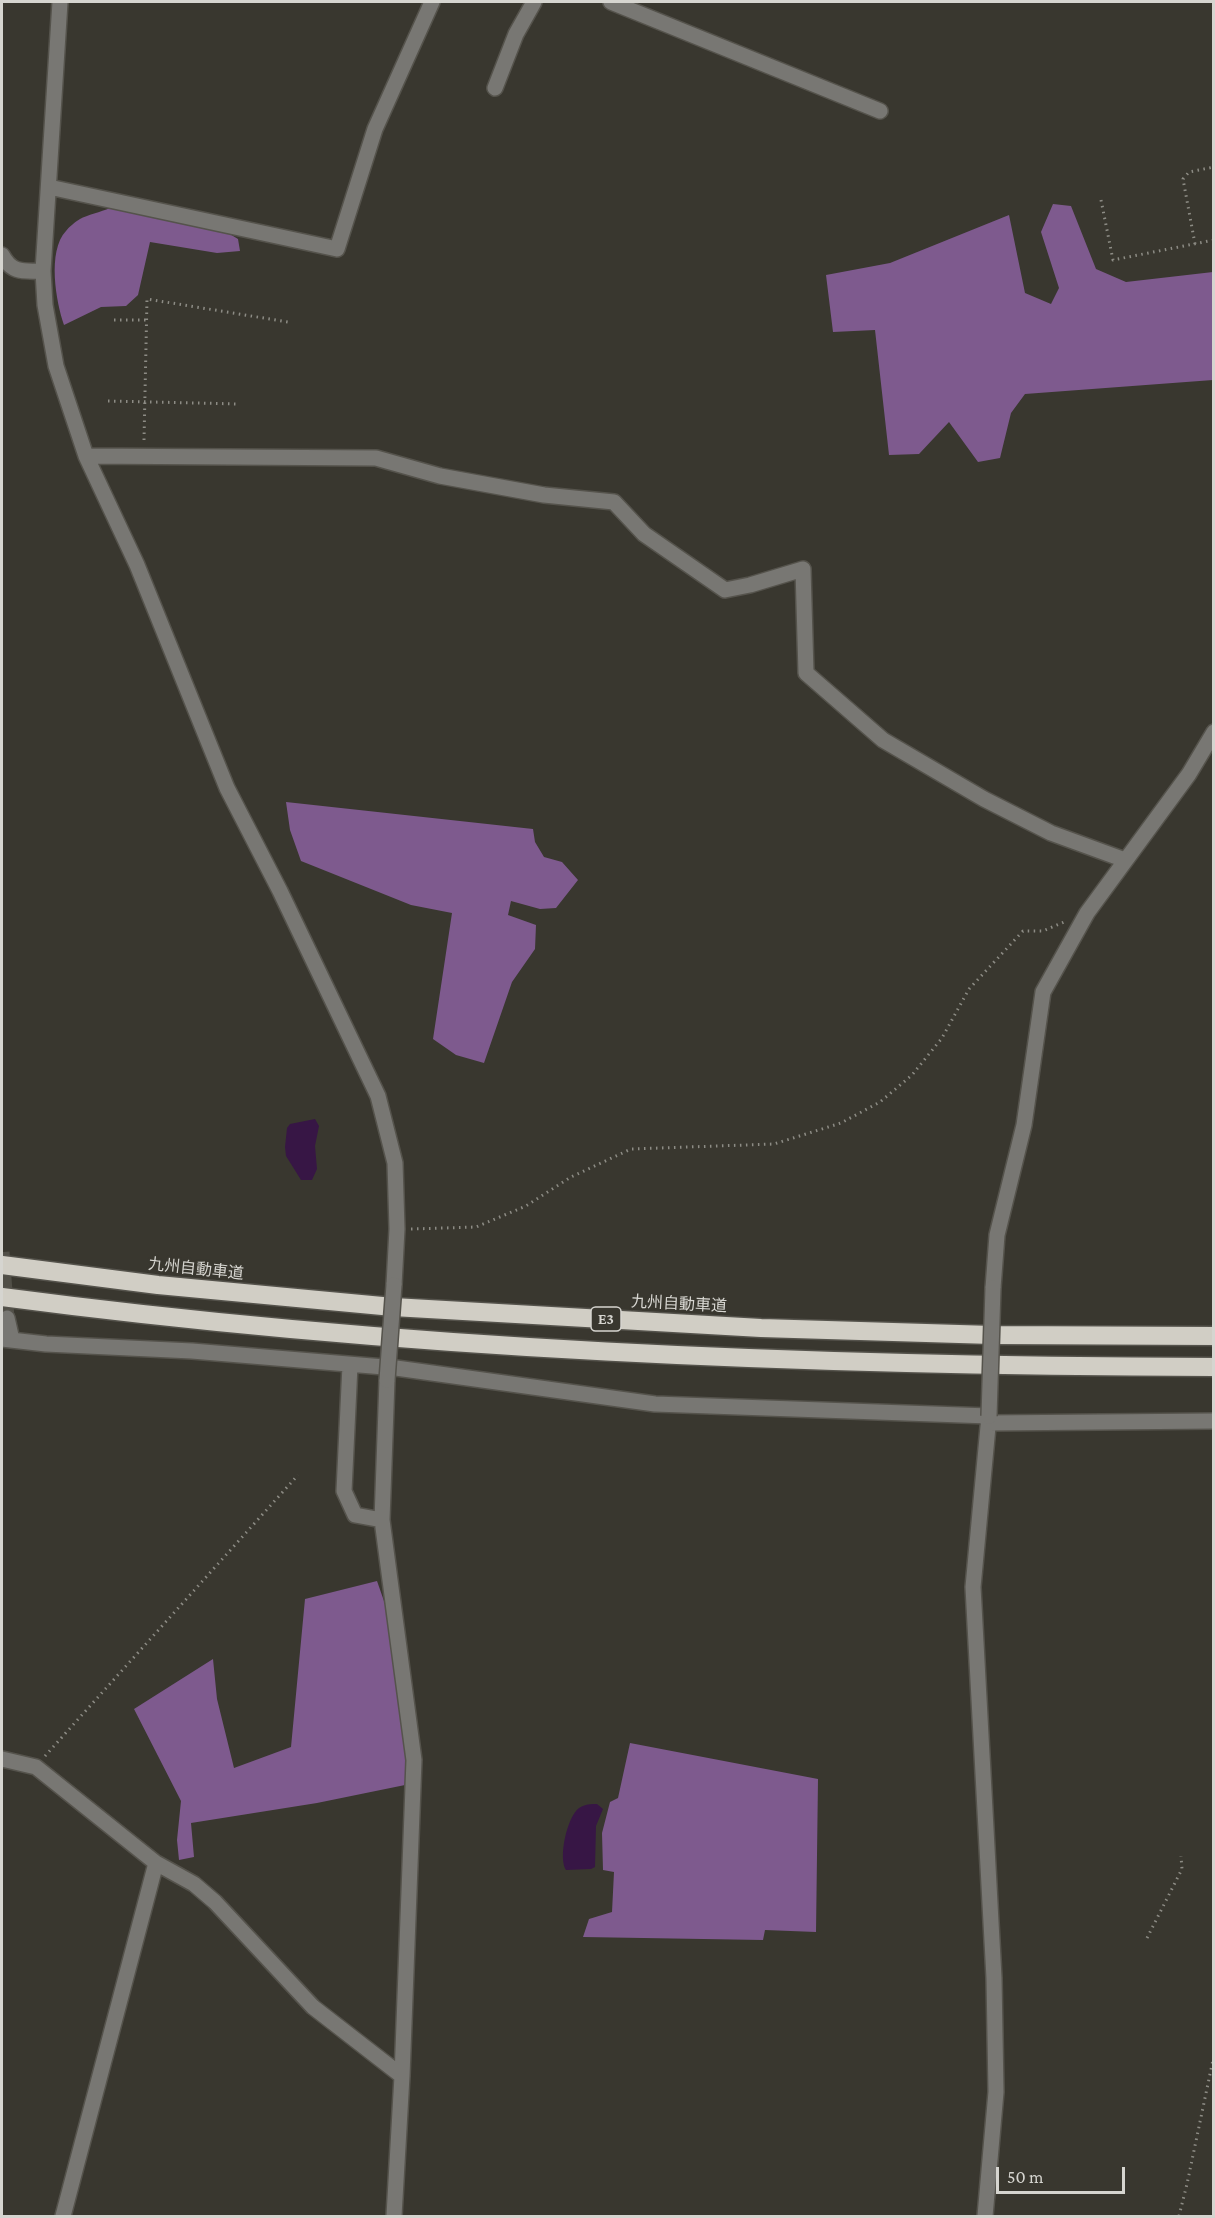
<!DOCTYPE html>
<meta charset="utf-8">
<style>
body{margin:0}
#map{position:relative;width:1215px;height:2218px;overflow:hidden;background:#39372f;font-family:"Crimson Pro",serif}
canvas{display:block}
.frame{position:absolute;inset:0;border:3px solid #d6d5d0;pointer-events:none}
.scale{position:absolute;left:996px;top:2167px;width:129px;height:27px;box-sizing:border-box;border:3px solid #d6d5d0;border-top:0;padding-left:8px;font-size:18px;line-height:21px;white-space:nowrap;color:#d6d5d0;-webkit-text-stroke:4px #39372f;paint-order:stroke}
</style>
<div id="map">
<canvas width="1215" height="2218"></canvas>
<div class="frame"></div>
<div class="scale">50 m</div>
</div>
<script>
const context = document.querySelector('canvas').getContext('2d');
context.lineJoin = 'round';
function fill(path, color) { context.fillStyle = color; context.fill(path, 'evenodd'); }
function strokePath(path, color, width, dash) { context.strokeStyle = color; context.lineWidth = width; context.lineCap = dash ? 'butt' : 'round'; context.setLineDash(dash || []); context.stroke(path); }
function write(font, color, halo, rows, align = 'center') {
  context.font = font + ' "Crimson Pro","Noto Sans JP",serif'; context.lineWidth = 4.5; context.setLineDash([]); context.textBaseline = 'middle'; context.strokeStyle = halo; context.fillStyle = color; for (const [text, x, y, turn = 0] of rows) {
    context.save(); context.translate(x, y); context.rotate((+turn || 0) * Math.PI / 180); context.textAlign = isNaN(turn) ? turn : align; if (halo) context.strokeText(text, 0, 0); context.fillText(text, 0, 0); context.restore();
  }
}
const forest = new Path2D(`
 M1053,204L1071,206L1096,269L1126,282L1213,272V380L1025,394L1011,413L1000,458L978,462L949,422L919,454L889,455L875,330L833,332L826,275L890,263L1009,215L1025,293L1051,304L1059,288L1041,232Z
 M110,208L223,230L238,239L240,251L217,253L150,242L138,295L126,306L101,307L64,325C56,302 47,251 66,231C69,227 75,222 80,219C87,215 101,212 110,208Z
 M286,802L533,829L535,842L544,857L562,862L578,880L556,908L540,909L511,901L508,915L536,925L535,949L512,982L484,1063L456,1055L433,1039L452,913L411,905L301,861L290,830Z
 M377,1581L392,1624L405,1751V1785L317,1803L191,1823L194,1857L179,1860L177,1840L181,1801L134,1709L213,1659L217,1699L234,1768L291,1747L305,1599Z
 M630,1743L818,1779L816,1932L765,1930L763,1940L583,1937L589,1919L612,1912L614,1872L603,1870L602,1833L610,1802L618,1798Z`);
const water = new Path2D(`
 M315,1119L319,1126L315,1146L317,1169L312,1180H301L286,1156L285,1147L287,1128L290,1124Z
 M597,1804L603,1809L596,1826L595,1867L591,1869L566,1870C558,1858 567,1817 579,1808C585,1804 591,1804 597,1804Z`);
const minorTunnel = new Path2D(`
 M2,1252L7,1318`);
const path = new Path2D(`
 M1101,200L1113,260L1214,240
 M1195,244L1183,179L1189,172L1214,167
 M114,320H147
 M108,401L239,404
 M144,440L147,299L288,322
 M411,1229L476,1227L526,1206L571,1177L631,1149L774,1144L841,1123L880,1102L912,1075L942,1038L969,989L1023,931H1043L1064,922
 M45,1756L298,1475
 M1147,1938L1182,1869L1181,1856
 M1179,2216L1187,2184L1214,2055`);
const minor = new Path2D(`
 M60,2L43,271L45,305L56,366L86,456L137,565L227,788L280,891L378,1096L395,1163L397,1229L394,1285
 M611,2L880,111
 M495,88L516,34L534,2
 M49,187L337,249L375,129L432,2
 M2,255C12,274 24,271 43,271
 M86,456L376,458L440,476L544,495L614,502L644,534L725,590L750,585L803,569L806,673L883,740L984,799L1051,833L1125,860
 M993,1288L997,1235L1024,1125L1043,992L1087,913L1189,774L1214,732
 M7,1318L12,1340
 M2,1339L46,1344L192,1351L396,1368L655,1404L989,1416L973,1587L994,1978L996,2092L985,2216
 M350,1365L344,1491L355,1515L382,1520
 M387,1380L382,1520L414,1760L402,2076L394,2216
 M988,1423L1214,1421
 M2,1759L36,1767L156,1863L194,1884L215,1902L313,2007L402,2076
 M63,2216L156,1863`);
const highway = new Path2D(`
 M2,1265L158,1285L393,1307L761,1328L992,1335L1214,1336
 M2,1297C403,1350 808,1366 1214,1367`);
const minorBridge = new Path2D(`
 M387,1380L394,1285
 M989,1416L993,1288`);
const shields = [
 [606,1319,30]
];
const shieldNames = [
 ["E3",606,1319]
];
const streetNames = [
 ["九州自動車道",196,1269,6],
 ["九州自動車道",679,1304,3]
];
fill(forest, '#7e5a8e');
fill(water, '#371645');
strokePath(minorTunnel, '#514f47', 15, [15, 8]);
strokePath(minor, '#55534c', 18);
strokePath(highway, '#55534c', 21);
strokePath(path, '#8d8c85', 3, [1.5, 4.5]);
strokePath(minor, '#787773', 15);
strokePath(highway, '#d1cec5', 18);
strokePath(minorBridge, '#55534c', 18, []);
strokePath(minorBridge, '#787773', 15);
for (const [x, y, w] of shields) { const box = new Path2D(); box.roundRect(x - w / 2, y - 12, w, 24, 4.5); context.fillStyle = '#39372f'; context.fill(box); strokePath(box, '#d6d5d0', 1.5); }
write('bold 15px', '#d6d5d0', null, shieldNames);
write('16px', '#d6d5d0', '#39372f', streetNames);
</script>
